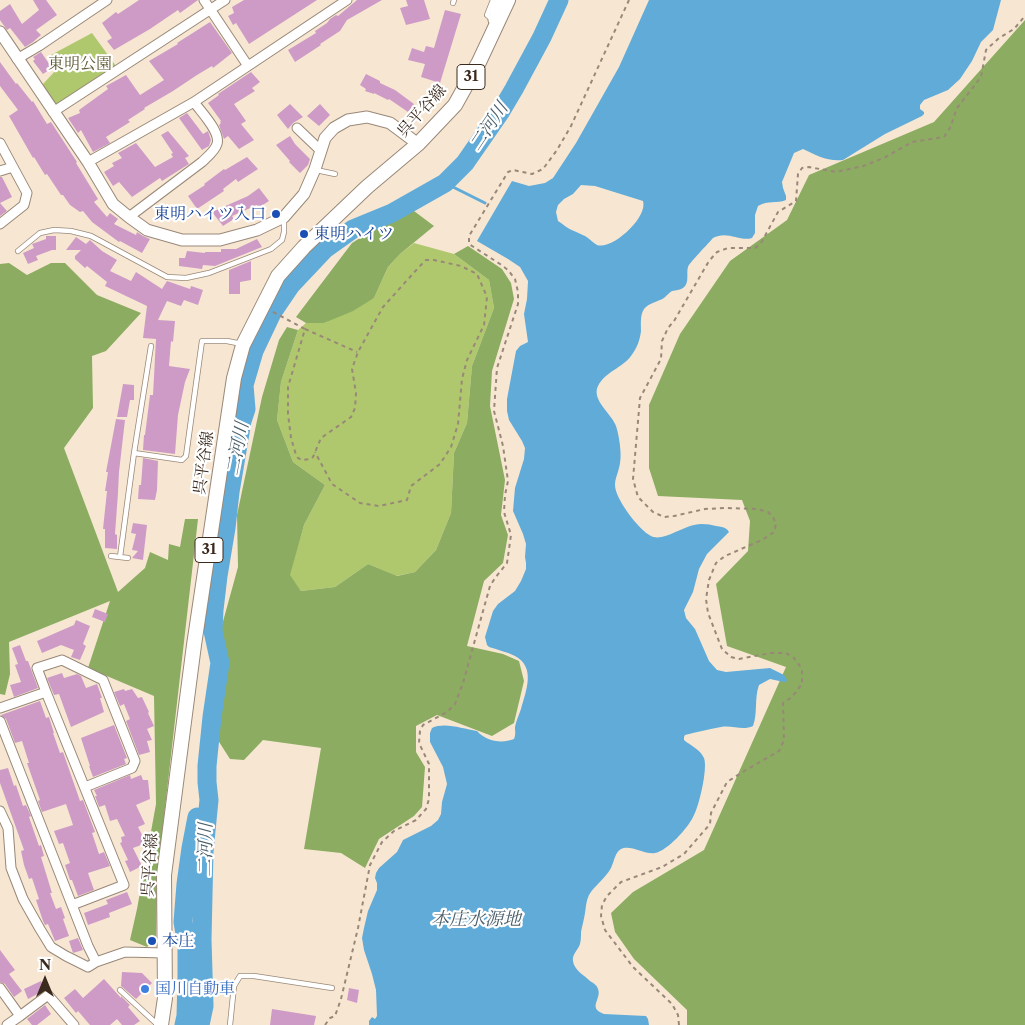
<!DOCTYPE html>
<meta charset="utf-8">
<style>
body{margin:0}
#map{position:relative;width:1025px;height:1025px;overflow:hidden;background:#f7e7d2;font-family:"Libre Caslon Text",serif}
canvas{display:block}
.north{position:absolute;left:20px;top:955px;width:50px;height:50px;-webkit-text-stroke:4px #fff;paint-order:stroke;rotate:0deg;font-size:14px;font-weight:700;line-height:20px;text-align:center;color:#3b2a1e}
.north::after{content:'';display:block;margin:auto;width:18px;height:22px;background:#3b2a1e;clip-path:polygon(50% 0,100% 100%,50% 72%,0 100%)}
</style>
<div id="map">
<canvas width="1025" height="1025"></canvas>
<div class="north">N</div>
</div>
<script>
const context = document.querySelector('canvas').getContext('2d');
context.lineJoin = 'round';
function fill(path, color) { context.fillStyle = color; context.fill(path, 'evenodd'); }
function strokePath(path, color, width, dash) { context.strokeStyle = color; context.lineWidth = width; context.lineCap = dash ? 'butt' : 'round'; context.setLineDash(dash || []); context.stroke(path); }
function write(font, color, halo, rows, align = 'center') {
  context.font = font + ' "Libre Caslon Text","Noto Serif JP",serif'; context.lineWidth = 4.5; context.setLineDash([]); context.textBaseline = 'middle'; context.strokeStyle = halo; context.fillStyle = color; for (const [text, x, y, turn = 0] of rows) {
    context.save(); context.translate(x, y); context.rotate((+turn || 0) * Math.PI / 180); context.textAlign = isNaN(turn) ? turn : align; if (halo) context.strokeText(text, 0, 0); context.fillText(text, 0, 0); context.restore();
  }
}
const green = new Path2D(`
 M92,33L116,66L55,105L43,84L57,69L51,55Z
 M414,243L454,254L489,280L494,308L472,366L467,423L454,453L451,513L436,550L415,572L396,576L368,564L335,587L301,591L289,575L304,525L325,485L293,462L277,420L281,382L298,330L306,323H324L374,298L388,267L400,254Z`);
const forest = new Path2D(`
 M1025,20V1025H687V1010L634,959L615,932L611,913L633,892L704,850L786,667L727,646L716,584L748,551L750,521L742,500L658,496L649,468V405L680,334L730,261L787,220L809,175L934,122Z
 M414,211L434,226L400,254L388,267L374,298L353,311L324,323H306L296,317L352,243L384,223L404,213Z
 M468,246L502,269L511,283L514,299L492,371L490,406L505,480L501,515L508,535L503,563L484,581L467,646L503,654L519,661L524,681L514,723L492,736L437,715L416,726V752L425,767L422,807L414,816L379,839L365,868L341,853L304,849L321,748L263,740L244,760L230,759L214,734L228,661L219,636L238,567L237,515L262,397L279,340L287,327L298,330L281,382L277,420L293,462L325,485L304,525L290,575L301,591L335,587L368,564L397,576L415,572L436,550L451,513L454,453L467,423L472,366L494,308L489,280L454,254Z
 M9,263L27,275L51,263H65L97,295L141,313L106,351L92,356L93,408L64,448L118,592L145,568L150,552L168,560L169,544L180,547L185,519H198L157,878L156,939L147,947L130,940L137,909L156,804L154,696L88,668L110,601L9,642L10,674L5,695L0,694V264Z`);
const water = new Path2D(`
 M649,0H1001L993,30L981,42L972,61L960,79L948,90L924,100L920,105V109L924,112V114L922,116L885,134L843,160C828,162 816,155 803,149L794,153L782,182L783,188L786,196V200C777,204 768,200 758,206L755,215V233L752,238C740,242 727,230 713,238C709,243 689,263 688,267C686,273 690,283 683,288C680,290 676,290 672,291C669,293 667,295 664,298C657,302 649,303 644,309C640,315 641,324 641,331C640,340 637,348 631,356C622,368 605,372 598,386C591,400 612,414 616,426C619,435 622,454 620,463C619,471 615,478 615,485C615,499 639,530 651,536C662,542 682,527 694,525C701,523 709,524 716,526C722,527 726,527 729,532L707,554L699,569L693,592L684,610L686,618L695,629L709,661L717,670L726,672L770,668L784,675L787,680L786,682H784L770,679L759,685C754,699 758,713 753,726C743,731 732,725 721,727C709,729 697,732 685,735L684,737V740C691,746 700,749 704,758C708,768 699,807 693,817C688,828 667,851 655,853C645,855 630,844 621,849C615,852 614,862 611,868C605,879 594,886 589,895C586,901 586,907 585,913C584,920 582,926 581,932C581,936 581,940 580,944C578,950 572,954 573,961C574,970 584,975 590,981C593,983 597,985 598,989C602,999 587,1008 604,1014L646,1016L648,1019L649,1025H369V1021L372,1017L375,1019L377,1016L376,990L372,974L364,950L362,938L364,928L368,911L377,890V883L375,878L376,873L379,868L397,852L403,840L431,826L438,820L441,814L442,802L447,784L443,767L430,742V733L432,728C445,722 463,729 477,731C486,741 501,744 514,739C516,734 515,732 515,727C516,721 519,715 521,709C526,691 536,667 515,656C507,652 498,650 489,647L487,645L485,637L493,611L498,604L515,591L521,581L526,569V563L525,557L526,544L523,534L513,511L515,488L524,459L525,448L522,441L509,420L507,411V399L516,351L520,346L528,342L524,314L527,299L528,281L520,267L508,259L477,241L512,181L529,186L545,183L553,178L576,143L619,67ZM581,185L595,186L643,201C648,217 613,250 597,245C593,243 589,238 585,236C581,234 578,233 574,231C568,229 563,224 558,221L556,212L558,205L564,199L573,194Z`);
const stream = new Path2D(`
 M445,183L485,203`);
const river = new Path2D(`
 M184,1025L186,1016L187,977V945L183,922L186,884L191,848L197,817
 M200,1025L204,1006L202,939L204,851L209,800L207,782V766L212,717L220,663L213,631L214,610L218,576L226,528L230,492L242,421L246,409L244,385L254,351L272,313L291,285L325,249L353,229L392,213L445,183L465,163L501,111L514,89L542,37L559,0`);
const building = new Path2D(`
 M33,0H46L57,15L36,30L41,35L33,42L25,47L10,28L7,30L0,20V11L10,4L22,24L39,10Z
 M139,0H198L180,13L178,10L150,29L114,50L107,41L112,38L102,23L116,12L118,14Z
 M244,0H317L249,44L236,23L233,25L228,16L234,13L232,7Z
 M357,0H382L347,20L340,31L320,44L321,45L295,62L288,50L316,33L315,31L327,23L330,19L336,15L338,16Z
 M406,0H424L430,19L406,25L400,8L408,6Z
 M445,10L461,14L440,83L421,77L425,64L408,60L412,48L424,52L426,46L434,48Z
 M210,22L232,53L213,68L212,66L197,75L173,91L144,108L145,109L128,120L130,122L106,137L110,143L93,152L81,130L78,133L68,118L80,113L79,110L108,89L106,86L126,75L140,95L164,80L149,61L178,44L177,43Z
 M41,52L52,68L43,74L33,61L35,59L33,57Z
 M0,62L16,84L17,83L32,102L33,101L47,124L51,122L77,162L76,163L98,199L94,202L107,217L110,213L118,219L114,224L136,235L137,232L143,236L150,239L142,253L120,241L119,242L92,222L83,211L80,212L70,205L63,195H61L47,174L45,175L34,157L33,158L9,116L18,110L0,86Z
 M251,72L260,82L252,88L255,91L234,104L246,121L241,124L254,140L239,149L228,136L224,139L219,125L221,123L220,122L221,121L208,103L219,95L218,94Z
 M366,74L380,81V83L395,90L414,104L408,112L389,99L388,100L374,93V94L365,91L366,89L360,85Z
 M290,104L303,117L293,123L288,129L277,115Z
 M320,104L330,115L319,126L307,116Z
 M187,113L203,134L208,131L211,140L209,146L202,150L179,118Z
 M168,131L189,156L185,158L189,164L162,181L160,178L132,197L119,182L113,186L104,172L114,166L112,163L122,158L118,153L136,143L155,167L173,157L171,154L173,153L161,135Z
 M290,136L295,144L310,159L308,165L300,173L289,162L290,161L276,145Z
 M247,157L258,169L238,182L236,179L223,189L224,191L197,209L188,196L205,185L204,184L224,169L225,170Z
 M0,177H2L12,197L0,203L7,211L0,216Z
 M259,188L269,201L258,208L257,205L232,216L234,219L223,226L212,212L248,196Z
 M46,236H56V250H52L36,256L38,260L28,264L23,253L34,248L32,244L46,239Z
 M76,237L86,244L90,240L102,251L117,260L110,271L131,281L136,272L162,289L167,281L190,289L191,286L203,290L198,305L184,300L181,306L167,301L158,320L175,321L173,342L171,341L169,366L190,369L185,382L178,415L175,454L143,450L144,435H145L150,395H153L156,339L143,338L147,306L105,286L107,282L87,266L85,268L75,259V256L81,250H66Z
 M257,239L262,247L215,266L203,265L202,269L179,266V258H185L187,251L205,253V252H221V249H236Z
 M251,261V280L240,282V294H229V270Z
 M123,384L134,385V400H130L127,417H117Z
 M116,419L125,420L119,472L118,493L115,534L117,535V549L105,548V529H103L107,491H105L108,472H106Z
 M143,458L158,461L157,490L155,500L138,499L139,485H141Z
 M133,523L147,525L143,560L132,558L138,551L132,550L136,534L131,533Z
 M95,609L108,614L105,622L92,617Z
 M76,620L90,626L83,644L86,646L80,660L71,657L74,650L61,645L42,653L37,641L74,625Z
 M20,645L26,661H28L38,688L14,697L10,685L21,682L15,665L18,664L12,648Z
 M62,673L64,678L77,674L81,676L86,688L97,684L102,698H100L104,712L71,727L59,694L54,695L47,678Z
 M124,689L125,691L132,689L138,698L142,697L149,712L148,713L154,726L147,729L152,740L147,741L150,752L139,755L126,721L130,719L124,704L120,706L114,692Z
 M40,701L46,718L49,717L54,733H53L60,753L63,752L80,801L83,800L95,832L92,833L99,854L104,852L110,866L88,873L94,890L78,896L72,880H70L65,865L70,863L63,843L59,844L54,831L73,825L66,804L42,812L38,801L40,800L27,763H29L22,741L15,743L6,719L1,715Z
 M114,725L127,758L124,759L126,764L93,777L89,766H90L81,738Z
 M8,768L14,786L16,785L23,806L26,805L31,816L29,817L39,846L41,845L44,856L41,857L52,893H50L56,909L61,907L65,918L63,919L69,936L55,941L48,924L45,925L43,921L36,900L39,899L32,878L29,879L24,865L21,851L24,850L0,783V770Z
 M130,775L131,779L141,775L143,780H148L150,799L136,805L145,824L138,827L142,835L141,836L144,844L133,848L142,866L130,872L125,861L128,860L120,843L122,842L121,837L125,836L117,819L110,821L105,805L99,807L95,796H97L94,790Z
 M127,892L132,904L109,913L110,917L88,925L84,913L108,904L106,900Z
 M78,938L83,950L73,953L69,941Z
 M0,950L15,970L9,974L22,991L14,997L5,984L0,982Z
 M122,972L142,973L152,983L136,999L121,986Z
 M104,979L121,998V996L130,1005L128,1007L140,1021L134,1025H122L117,1019L110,1025H90L78,1011L76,1013L64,998L75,989L83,998Z
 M41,981L45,990L28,999L24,989Z
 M349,988L359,990L357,1003L347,1000Z
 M45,1005L51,1014L37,1025H32L27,1019Z
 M272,1009L316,1016L314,1025H270Z`);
const path = new Path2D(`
 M273,312L305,329L288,387V414L291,438L296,455L298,458L302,460L310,459L313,457L321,438L351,417L355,408L356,393L352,369L358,352L383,307L419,267L426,260H434L461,266L477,274L487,297L484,325L467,360L462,379L458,424L451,447L440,464L411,486L407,500L379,506L360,503L332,484L315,452
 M305,329L357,352
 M325,1025L330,1018L335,1016L341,999L358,928L370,865L382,842L394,831L416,820L426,809L429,799V764L419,743L420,731L423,725L447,712L455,704L463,683L490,586L495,578L507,563L511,535L504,512L505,495L508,481L503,446L494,411L497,368L518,304V292L515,279L508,270L500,264L469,244V236L508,172L513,170L532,174L543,169L557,150L571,126L629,0
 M679,1025L678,1015L672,1004L633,967L605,930L601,916L602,905L607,896L621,882L662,867L684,854L710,824L711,813L727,782L741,773L779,751L784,740L783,703L792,697L802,684V669L794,658L786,653H771L739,659L731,657L722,649L708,613L706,599L709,580L716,563L725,556L762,540L774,532L776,524L773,517L768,512L757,509L726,508L705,509L674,516L664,517L653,512L638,497L633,479L640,398L661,359L662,341L668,328L674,321L709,261L717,252L728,248H755L761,243L778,212L796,201L798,174L802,168L809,167L836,172L863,166L884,158L912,142L944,137L950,128L957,108L981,77L986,50L999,38L1014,29L1025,16`);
const service = new Path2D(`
 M453,3L454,0
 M493,20L487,15L493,0
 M316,170L335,174
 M18,251L40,233L54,230L71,231L91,236L167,277L186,278L209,273L271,249L282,240L284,232V218
 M134,453L182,460L186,456L202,341H227L242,344
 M111,556L128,558
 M120,557L134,453L151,346
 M120,990L158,1025
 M230,1025L234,986L240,976H254L332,988`);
const minor = new Path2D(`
 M204,0L248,66
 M497,23L493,20L495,11L500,0
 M17,59L39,46L107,0
 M53,112L225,0
 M297,128L320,150
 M0,143L27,193L24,205L0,224
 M88,162L194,102L347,0
 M0,171L13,167
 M129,217L202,162C207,157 215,151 217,144C221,132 201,112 194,102
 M46,692L37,668L62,660L103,680L135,761L132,768L85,787
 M0,708L46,692L124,885L72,905
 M0,721L88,946L96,962
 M0,811L8,828L11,868L23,899L40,929L51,947L66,956L88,967L96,962L125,952L164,953
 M0,988L20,1016L7,1025
 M20,1016L48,995L74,1025`);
const tertiary = new Path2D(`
 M0,32L88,162L113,204L129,217L147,230L182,240H220L257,230L284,217L304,194L315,169L325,138L334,128L348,120L367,117L390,123L418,144`);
const primary = new Path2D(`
 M161,1025L165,998L164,875L194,645L234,378L243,345L278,276L304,247L367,187L418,144L455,105L479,62L508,0`);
const markers = [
 [276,214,5,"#1a4fb4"],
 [304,234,5,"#1a4fb4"],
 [152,941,5,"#1a4fb4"],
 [145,989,5,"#3f7fe0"]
];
const shields = [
 [471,77,28],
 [209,550,28]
];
const shieldNames = [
 ["31",471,77],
 ["31",209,550]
];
const parkNames = [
 ["東明公園",80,64]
];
const streetNames = [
 ["呉平谷線",422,111,-48],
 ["呉平谷線",204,463,-82],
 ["呉平谷線",150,865,-86]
];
const transitNames = [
 ["東明ハイツ入口",266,214,"right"],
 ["東明ハイツ",314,234],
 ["本庄",162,941]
];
const shopNames = [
 ["国川自動車",155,989]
];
const waterNames = [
 ["二河川",489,127,-56],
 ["二河川",238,449,-79],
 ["二河川",206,850,-89],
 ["本庄水源地",476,920]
];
fill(green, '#afc86e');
fill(forest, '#8bac61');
fill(water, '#61abd9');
strokePath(stream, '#61abd9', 3);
strokePath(river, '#61abd9', 19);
fill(building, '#ce9bc7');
strokePath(service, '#998878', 6);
strokePath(minor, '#998878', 11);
strokePath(tertiary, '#998878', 13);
strokePath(primary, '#998878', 16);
strokePath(path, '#998878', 2, [4, 4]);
strokePath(service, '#fff', 4.5);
strokePath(minor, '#fff', 9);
strokePath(tertiary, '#fff', 11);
strokePath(primary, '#fff', 14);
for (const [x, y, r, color] of markers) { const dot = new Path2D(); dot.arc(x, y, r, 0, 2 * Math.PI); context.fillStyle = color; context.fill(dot); strokePath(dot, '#fff', 2); }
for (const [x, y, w] of shields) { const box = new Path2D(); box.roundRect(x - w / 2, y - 12.5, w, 25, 4); context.fillStyle = '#fff'; context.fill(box); strokePath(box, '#3b2a1e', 1); }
write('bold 15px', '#3b2a1e', null, shieldNames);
write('16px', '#5e5936', '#fff', parkNames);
write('16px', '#3b2a1e', '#fff', streetNames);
write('16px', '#164399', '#fff', transitNames, 'left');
write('16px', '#366cbe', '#fff', shopNames, 'left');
write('italic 18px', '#4a5e69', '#fff', waterNames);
</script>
